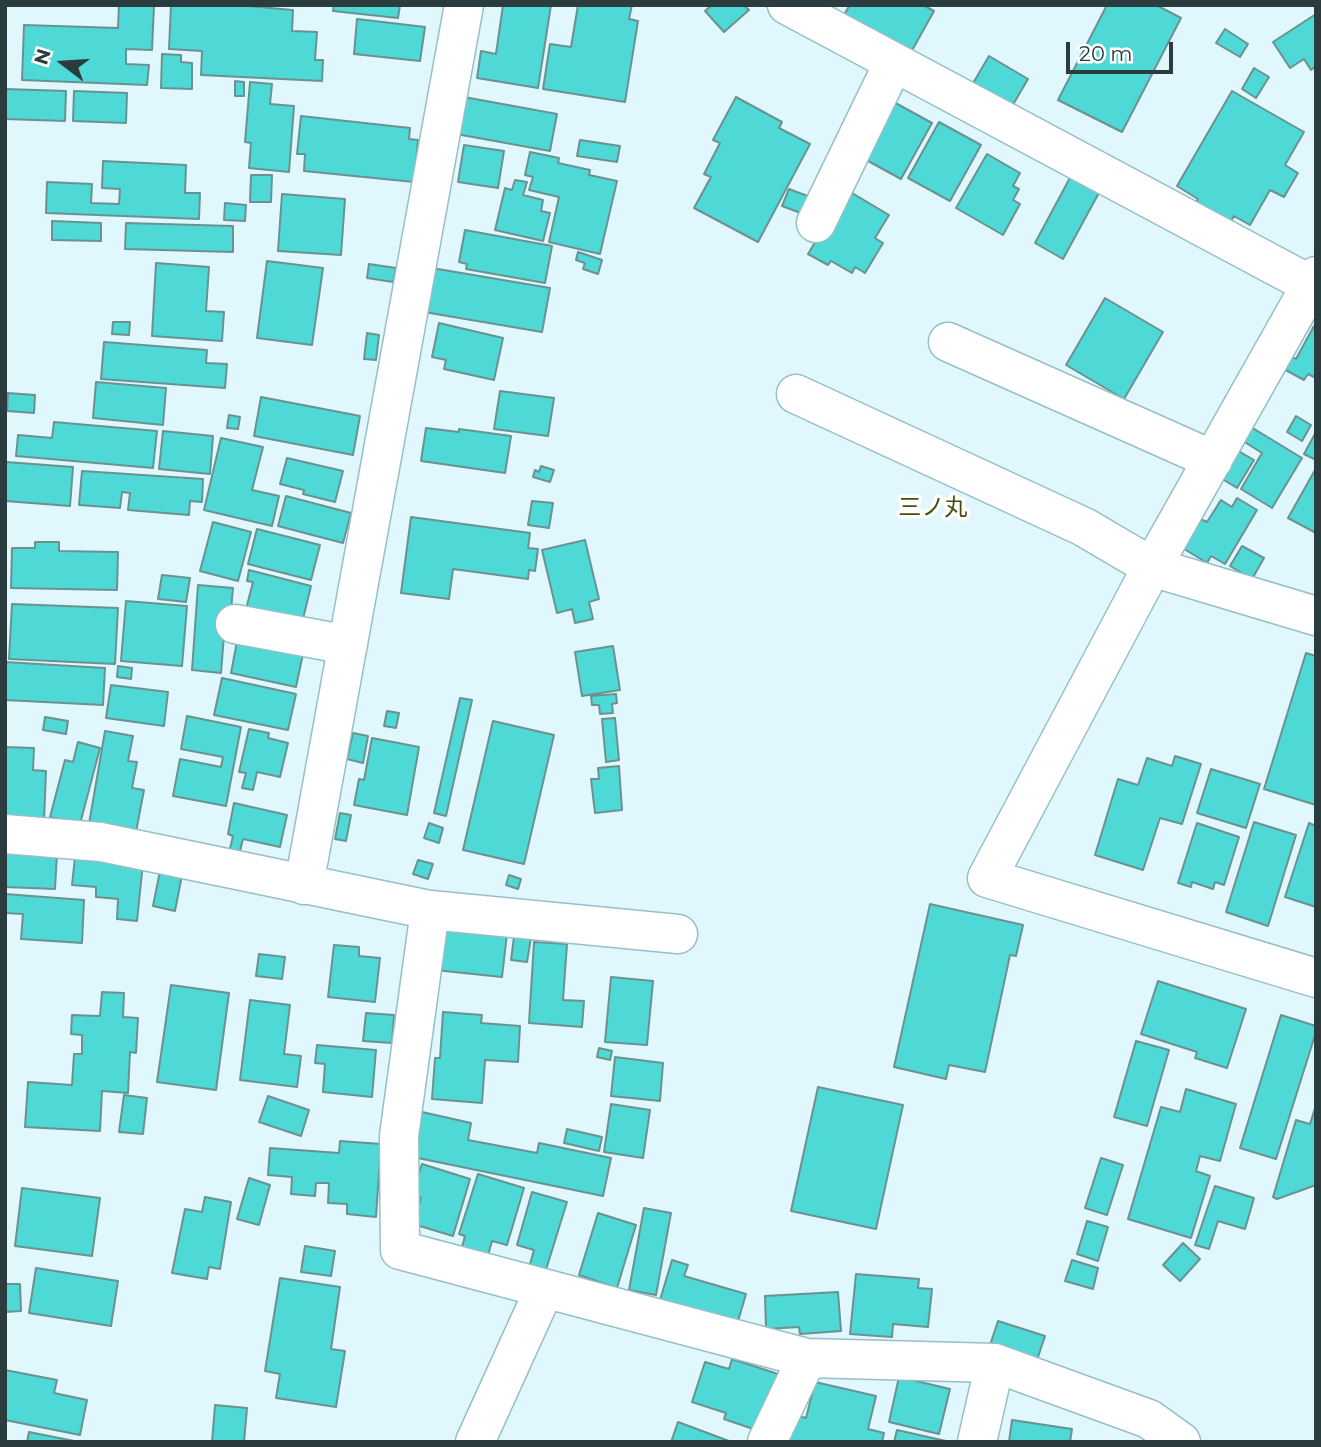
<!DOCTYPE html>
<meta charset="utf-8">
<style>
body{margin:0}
#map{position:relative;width:1321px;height:1447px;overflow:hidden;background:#dff7fd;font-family:Montserrat,sans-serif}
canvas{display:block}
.frame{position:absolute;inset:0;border:7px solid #2b3c3f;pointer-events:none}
.north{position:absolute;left:28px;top:28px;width:70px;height:70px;-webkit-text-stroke:5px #fff;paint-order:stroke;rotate:287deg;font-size:19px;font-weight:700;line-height:28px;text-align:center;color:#2b3c3f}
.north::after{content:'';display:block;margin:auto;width:24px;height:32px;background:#2b3c3f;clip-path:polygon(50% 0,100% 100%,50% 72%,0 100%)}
.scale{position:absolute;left:1066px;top:42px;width:107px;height:32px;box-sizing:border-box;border:4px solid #2b3c3f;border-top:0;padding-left:9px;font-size:21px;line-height:24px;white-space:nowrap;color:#2b3c3f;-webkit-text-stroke:5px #fff;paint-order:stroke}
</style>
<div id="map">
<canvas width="1321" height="1447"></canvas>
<div class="frame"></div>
<div class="north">N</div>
<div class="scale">20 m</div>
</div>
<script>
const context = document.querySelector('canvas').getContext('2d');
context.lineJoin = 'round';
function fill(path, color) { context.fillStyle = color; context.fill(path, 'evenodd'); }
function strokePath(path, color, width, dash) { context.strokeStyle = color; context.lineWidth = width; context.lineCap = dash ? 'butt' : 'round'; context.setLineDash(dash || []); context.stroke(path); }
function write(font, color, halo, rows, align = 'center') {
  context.font = font + ' Montserrat,"Noto Sans JP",sans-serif'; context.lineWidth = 7; context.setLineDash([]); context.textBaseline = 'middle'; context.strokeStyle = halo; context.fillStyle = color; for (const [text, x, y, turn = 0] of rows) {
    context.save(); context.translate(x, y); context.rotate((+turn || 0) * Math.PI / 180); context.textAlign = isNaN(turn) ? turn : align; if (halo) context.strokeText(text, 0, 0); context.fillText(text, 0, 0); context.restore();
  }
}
const building = new Path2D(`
 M119,5L154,6L152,50L126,49V64L149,65L147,85L22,80L24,25L118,28Z
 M171,5H238L293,10L292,31L317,32L315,60H323L322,81L201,75L202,51L169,49Z
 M334,5H400L398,18L333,11Z
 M503,5H551L538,88L477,78L481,51L496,54Z
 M578,5H632L629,19L638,21L625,102L543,89L550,44L571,47Z
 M712,5H744L749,10L724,32L705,11Z
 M850,5H923L934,11L910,54L843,16Z
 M1107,5H1156L1181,18L1122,132L1058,100Z
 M1316,14V66L1311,70L1304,59L1290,68L1273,42Z
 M357,19L425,27L420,61L354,54Z
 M1225,29L1248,44L1240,57L1216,43Z
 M162,54L181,55V62L192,63V89L161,88Z
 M989,56L1028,79L1011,108L972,85Z
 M1254,68L1269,77L1256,98L1242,89Z
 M235,81L244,82V96H235Z
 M250,82L272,84L270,104L294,106L289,172L249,168L251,143L245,142Z
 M5,89L66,91L65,121L5,119Z
 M74,91L127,93L126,123L73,121Z
 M1232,91L1304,132L1285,165L1298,173L1284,197L1270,190L1250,225L1234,216L1227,228L1193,208L1198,199L1177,186Z
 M464,97L557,114L550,151L456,134Z
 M736,97L782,122L779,128L810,144L758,242L694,208L711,177L704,174L720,143L713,140Z
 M890,100L932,123L901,179L859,156Z
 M301,116L410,128L409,139L418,140L414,182L304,171L305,154H297Z
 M939,122L981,145L950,201L908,178Z
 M580,140L620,146L617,162L577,156Z
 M464,145L504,151L498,188L458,182Z
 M530,152L559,158L558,163L590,170L589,175L617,181L600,254L549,242L559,197L529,190L533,177L525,175Z
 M987,154L1020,173L1013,186L1019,189L1013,200L1020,204L1003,235L956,208Z
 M103,161L186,165L185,193H200L199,219L46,213L47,182L92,184L91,203L119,204L120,189L102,188Z
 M1072,174L1101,189L1063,259L1035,243Z
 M251,175H272L271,202H250Z
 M515,180L527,182L523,195L543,200L541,211L550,213L543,241L495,230L505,188L512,190Z
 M789,189L813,198L806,215L782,206Z
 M852,193L889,215L875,238L883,243L865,273L855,267L852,273L831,261L828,265L808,254L831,216L836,219Z
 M282,194L345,199L341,255L278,251Z
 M225,203L246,205L245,221L224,220Z
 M52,221L101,223V241L52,240Z
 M126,223L233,226V252L125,249Z
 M465,230L552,246L545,283L466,269L467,264L459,262Z
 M578,252L602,260L598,274L583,269L585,263L576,260Z
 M267,261L323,268L312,345L257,338Z
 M156,263L209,267L206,311L224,312L222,341L152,336Z
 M369,264L396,268L393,282L367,278Z
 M432,268L550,288L542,332L424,312Z
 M1105,298L1163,332L1124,399L1066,365Z
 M113,322H130L129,335L112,334Z
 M439,323L503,338L494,380L444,369L446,360L432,357Z
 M1314,326L1316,327V378L1308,374L1304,380L1280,367L1287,354L1296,359Z
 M367,333L379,335L376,360L364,359Z
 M104,342L207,350L206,363L227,364L225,388L101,379Z
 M96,382L166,388L163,425L93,418Z
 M500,391L554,398L548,436L494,429Z
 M8,393L35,395L34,413L7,411Z
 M261,397L360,416L353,455L254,436Z
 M229,415L240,417L238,429L227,428Z
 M1296,416L1311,425L1302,441L1287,432Z
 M54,422L157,431L153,468L16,456L18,435L52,438Z
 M1251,427L1302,458L1272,508L1241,489L1262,453L1243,441Z
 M426,428L459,432V429L511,436L505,473L421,461Z
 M163,431L213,436L210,474L159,469Z
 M1316,432V460L1304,454Z
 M221,438L263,447L252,490L279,496L272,526L204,510Z
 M1235,449L1254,460L1237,488L1219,477Z
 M287,458L343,471L335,502L303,494L304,490L280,484Z
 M6,462L73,467L70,506L5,501Z
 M541,466L554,470L550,482L533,477L535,470L539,472Z
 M1315,470H1316V533L1288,518Z
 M82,471L203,479L202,502L190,501L189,515L128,510L130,493L122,492L120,508L79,505Z
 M286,496L351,513L343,543L278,526Z
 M1237,498L1257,510L1225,564L1211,556L1207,563L1181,547L1198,518L1207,522L1221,500L1232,507Z
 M532,501L553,503L549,528L528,525Z
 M411,517L530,533L528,548L538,549L535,571L529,570L528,579L453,569L449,599L401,593Z
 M213,522L251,532L238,581L200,571Z
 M257,529L320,545L311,580L248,564Z
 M585,540L599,599L589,602L593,619L575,623L572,609L557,613L542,550Z
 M35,542H59V551L118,552L117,590L11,588L12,548H35Z
 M1242,546L1264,558L1252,579L1230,566Z
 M249,570L311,586L301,627L245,613L253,582L247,581Z
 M162,575L190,578L186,602L158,599Z
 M198,585L233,588L231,610H226L221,673L192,670Z
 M126,601L187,606L182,666L121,661Z
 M12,604L118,608L115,664L9,659Z
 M238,636L304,649L296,687L231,673Z
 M613,646L620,690L582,696L575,652Z
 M1306,653L1316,656V805L1264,789Z
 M5,662L105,668L103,705L5,700Z
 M118,666L132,668L131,679L117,677Z
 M222,678L296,694L288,730L214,715Z
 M111,685L168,692L164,726L106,718Z
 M616,694L617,703L612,704L613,713L600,714L599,705H592L591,696Z
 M460,698L472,700L446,816L434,813Z
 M387,711L399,713L396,728L384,726Z
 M187,716L241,727L226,806L173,796L180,759L221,767L223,757L181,749Z
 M45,717L68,721L66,734L43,730Z
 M615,718L619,760L606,762L602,719Z
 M493,721L554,735L524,864L463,850Z
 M249,729L269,733L268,738L288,743L280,777L257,772L253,790L242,788L246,773L239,772Z
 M105,731L133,736L128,761L137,762L132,788L144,790L136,832L89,824Z
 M353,733L368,736L363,763L347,759Z
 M372,738L419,747L407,815L354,805L359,779L364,780Z
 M78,742L100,748L80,824L50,817L65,760L73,762Z
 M5,747L34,748L33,770L46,771L44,821L5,820Z
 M1175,756L1201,764L1182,824L1160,818L1143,870L1095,855L1118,779L1138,785L1147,758L1172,766Z
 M619,766L622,810L595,813L591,779H599L598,768Z
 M1211,769L1260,784L1246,828L1197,813Z
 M234,803L287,815L280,847L243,839L239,855L229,853L233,836L228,834Z
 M340,813L351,815L346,841L335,839Z
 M1254,822L1296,835L1268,926L1226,912Z
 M429,823L443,828L439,843L424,838Z
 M1197,823L1239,837L1224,885L1215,882L1213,889L1192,882L1191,887L1178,883Z
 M1309,823L1316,826V907L1285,897Z
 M5,852L57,854L55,889L5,887Z
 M75,857L143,863L137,921L117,919L118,899L96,897V887L72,885Z
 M418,860L433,864L428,879L413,874Z
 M160,871L182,875L175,911L153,906Z
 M509,875L521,879L518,889L506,885Z
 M5,894L84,900L82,943L21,939L23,914L5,913Z
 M930,904L1023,925L1016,956L1010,955L985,1072L949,1065L946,1079L894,1067Z
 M440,917L508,925L502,977L435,970Z
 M515,929L532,931L527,962L511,960Z
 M534,942L567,944L563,1000L584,1001L582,1027L529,1023Z
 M334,945L359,947V956L380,958L375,1002L328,997Z
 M259,954L285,957L282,979L256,976Z
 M611,977L653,981L647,1045L605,1042Z
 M1158,981L1246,1009L1227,1068L1195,1058L1197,1052L1141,1034Z
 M171,985L229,993L216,1090L157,1082Z
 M102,992L124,993L123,1017L138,1018L136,1053L130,1052L128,1093L102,1091L100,1131L25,1127L28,1082L72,1085L74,1054H82V1035L71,1034L72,1015L100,1016Z
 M250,1000L290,1005L284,1054L301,1056L297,1087L240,1080Z
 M443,1012L482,1015L481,1023L520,1026L518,1062L485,1060L482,1103L432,1099L435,1058H440Z
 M366,1013L394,1015L392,1043L363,1041Z
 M1281,1015L1316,1026V1032L1276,1159L1240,1148Z
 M1136,1041L1169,1050L1147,1126L1114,1117Z
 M317,1045L376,1050L372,1097L323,1092L325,1064L315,1063Z
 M599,1048L612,1051L610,1060L597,1057Z
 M615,1057L663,1063L660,1101L611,1096Z
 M818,1087L903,1105L876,1229L791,1211Z
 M1186,1089L1236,1104L1220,1161L1200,1156L1196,1171L1210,1176L1191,1238L1128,1219L1161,1107L1180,1112Z
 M124,1095L147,1098L143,1134L119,1132Z
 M268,1096L309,1110L301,1136L259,1122Z
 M611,1104L650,1110L643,1158L604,1152Z
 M1316,1105V1185L1277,1199L1273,1197L1296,1120L1310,1124Z
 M422,1112L471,1123L468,1140L537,1153L539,1143L611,1158L603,1196L413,1157Z
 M567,1129L602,1137L599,1151L564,1143Z
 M340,1141L381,1144L376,1217L347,1214V1204L328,1203L329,1183H316L315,1196L291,1194L292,1177L268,1175L270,1148L339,1153Z
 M1101,1158L1123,1165L1107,1215L1085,1208Z
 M422,1164L470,1179L453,1236L413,1224L421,1198L412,1195Z
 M478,1174L524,1188L507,1245L492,1241L487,1259L461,1251L465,1236L459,1234Z
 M249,1178L270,1185L259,1225L237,1219Z
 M1215,1186L1254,1198L1245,1229L1218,1221L1209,1249L1195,1245Z
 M22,1188L100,1198L92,1256L15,1246Z
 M532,1192L567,1202L544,1276L528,1271L534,1250L517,1245Z
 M205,1197L231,1202L220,1269L209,1267L207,1279L172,1273L185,1209L202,1212Z
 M644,1208L671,1213L656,1295L629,1290Z
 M598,1213L636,1225L617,1288L579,1275Z
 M1087,1221L1108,1227L1098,1261L1077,1254Z
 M1183,1243L1200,1259L1180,1281L1163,1265Z
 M305,1246L335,1251L331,1276L301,1272Z
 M672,1260L688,1265L684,1276L746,1294L736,1328L660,1300Z
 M1072,1260L1098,1268L1093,1289L1065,1281Z
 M36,1268L118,1281L111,1326L29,1313Z
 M856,1274L919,1279L918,1288L932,1289L928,1327L893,1324L892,1337L850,1334Z
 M280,1278L340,1287L331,1349L345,1351L336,1407L276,1398L280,1374L265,1371Z
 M5,1284H20L21,1311L5,1312Z
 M838,1292L841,1331L800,1334L799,1327L766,1329L765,1296Z
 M998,1321L1045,1336L1037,1360L990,1345Z
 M732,1359L778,1374L756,1430L724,1419L726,1413L692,1402L705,1362L729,1369Z
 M5,1370L57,1380L54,1393L87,1400L80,1435L5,1420Z
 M899,1377L950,1389L939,1434L889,1422Z
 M815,1382L876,1396L868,1429L884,1433L882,1442H788L794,1415L806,1418Z
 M215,1405L247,1408L244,1442H212Z
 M1012,1420L1072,1429L1070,1442H1009Z
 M678,1422L729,1441V1442H671Z
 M897,1430L946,1441L894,1442Z
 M29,1432L79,1442H27Z`);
const minor = new Path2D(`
 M787,5L1311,285
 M816,223L894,62
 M1316,276L1152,567L987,878L1316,978
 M948,342L1213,460
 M796,394L1084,527L1152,567L1316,616
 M235,624L348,645
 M5,834L101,842L430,910L678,934
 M304,885L464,5
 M430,910L399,1136L400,1250L807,1358L995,1363L1149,1419L1181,1442
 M475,1442L544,1290
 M767,1442L807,1358
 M977,1442L995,1363`);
const quarterNames = [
 ["三ノ丸",933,508]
];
fill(building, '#4ed9d6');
strokePath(building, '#6a9291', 2);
strokePath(minor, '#97bfc8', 41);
strokePath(minor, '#fff', 38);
write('23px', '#4a4d10', '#fff', quarterNames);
</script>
